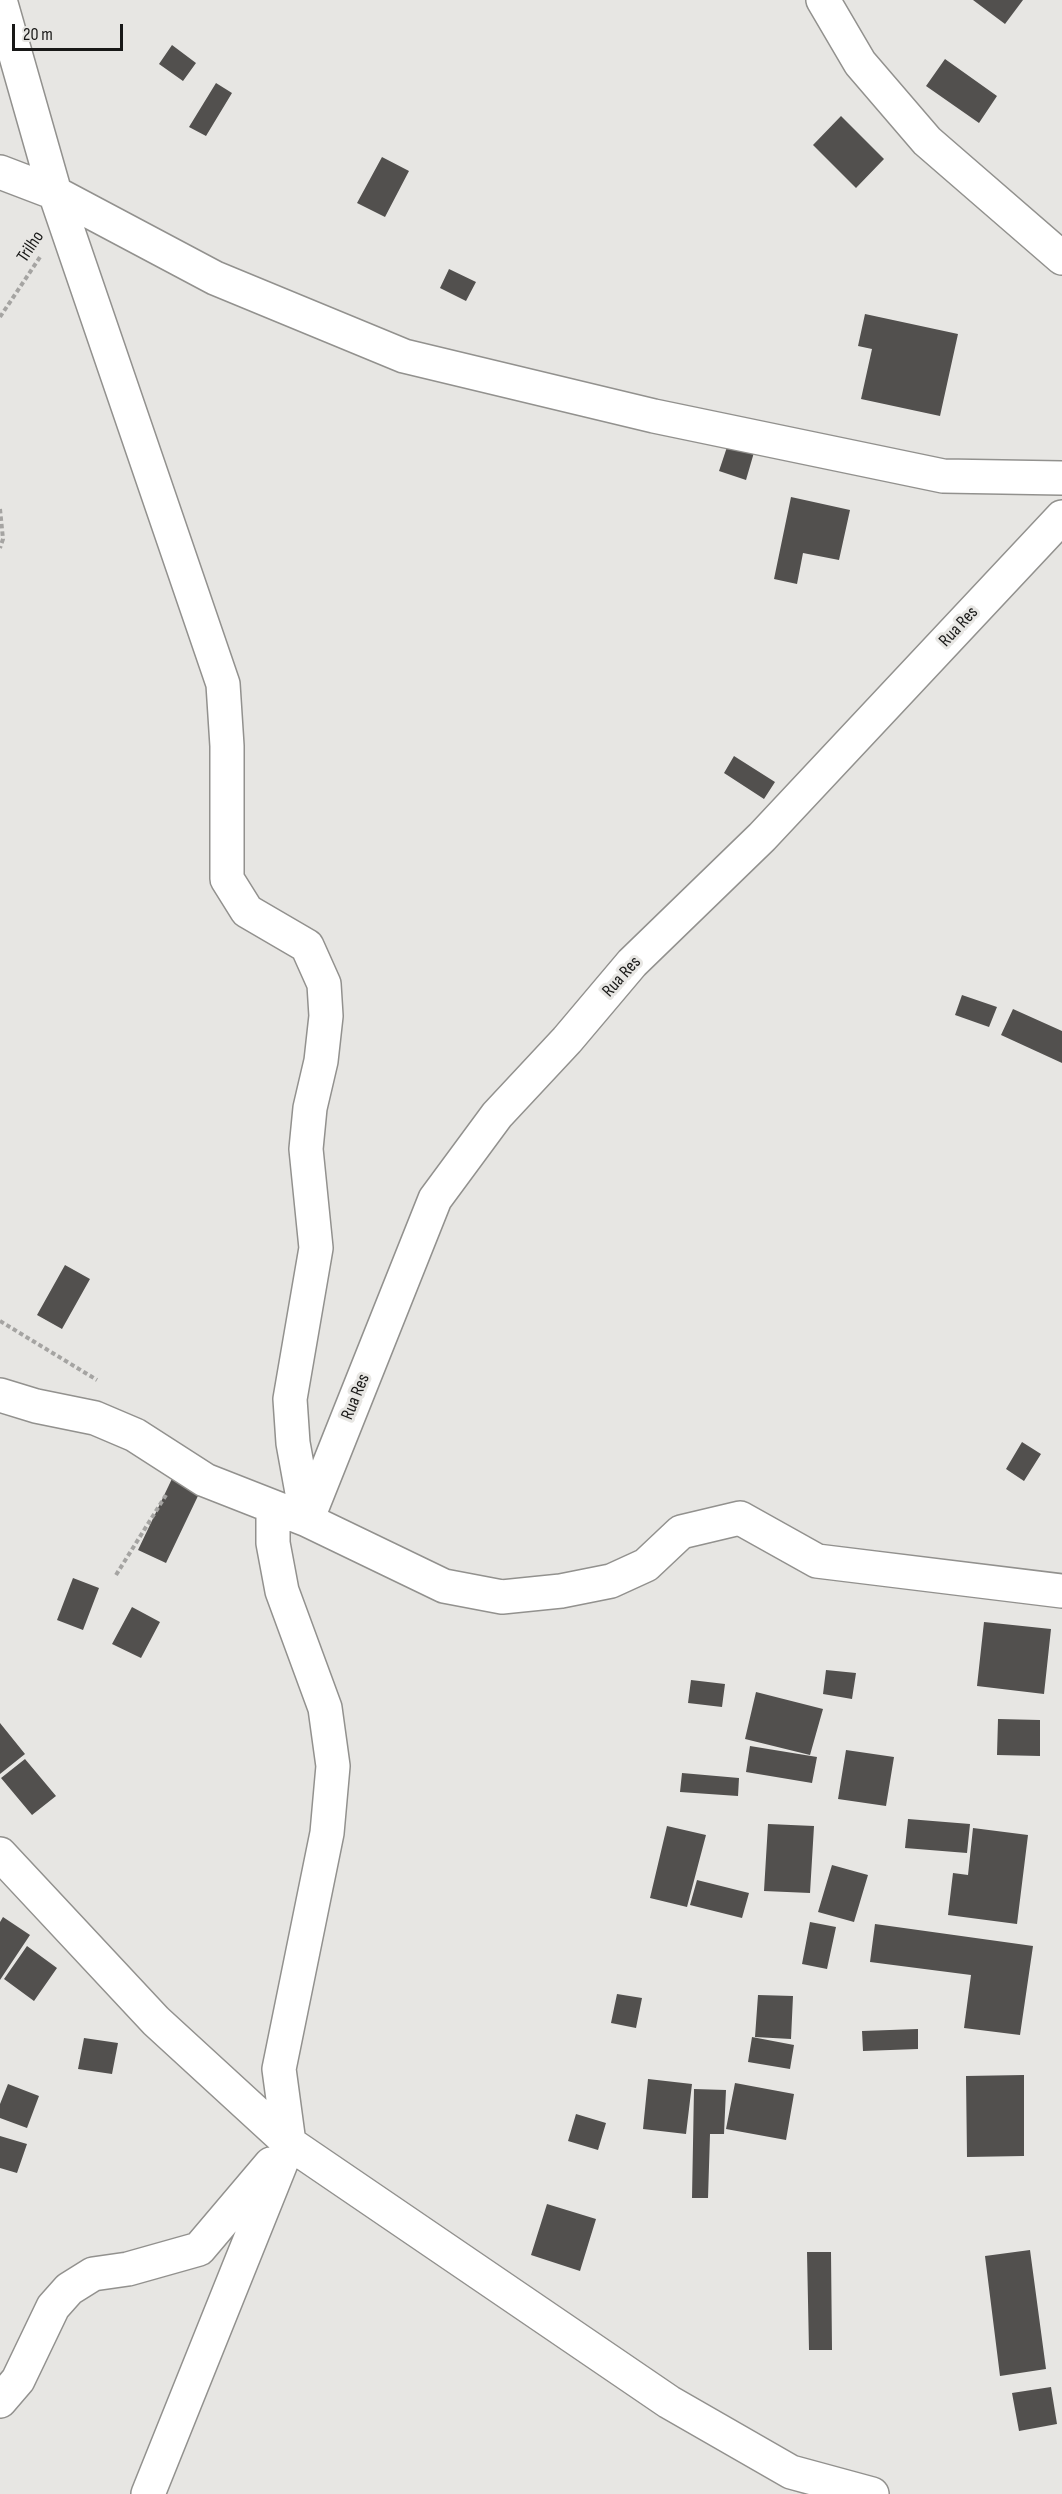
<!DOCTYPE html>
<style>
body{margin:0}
#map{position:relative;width:1062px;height:2494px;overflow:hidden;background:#e7e6e3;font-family:"Sofia Sans Condensed",sans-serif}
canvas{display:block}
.scale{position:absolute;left:12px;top:24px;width:111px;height:27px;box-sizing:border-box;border:3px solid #181817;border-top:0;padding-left:8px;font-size:18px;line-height:21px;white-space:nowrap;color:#181817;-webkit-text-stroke:4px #e7e6e3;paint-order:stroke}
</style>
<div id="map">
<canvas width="1062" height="2494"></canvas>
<div class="scale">20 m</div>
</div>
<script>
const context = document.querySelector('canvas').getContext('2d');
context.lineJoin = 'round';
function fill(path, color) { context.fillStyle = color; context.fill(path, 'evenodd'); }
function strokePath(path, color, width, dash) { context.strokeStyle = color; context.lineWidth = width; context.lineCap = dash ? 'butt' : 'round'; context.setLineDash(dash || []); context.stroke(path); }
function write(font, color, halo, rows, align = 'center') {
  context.font = font + ' "Sofia Sans Condensed",sans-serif'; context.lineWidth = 6; context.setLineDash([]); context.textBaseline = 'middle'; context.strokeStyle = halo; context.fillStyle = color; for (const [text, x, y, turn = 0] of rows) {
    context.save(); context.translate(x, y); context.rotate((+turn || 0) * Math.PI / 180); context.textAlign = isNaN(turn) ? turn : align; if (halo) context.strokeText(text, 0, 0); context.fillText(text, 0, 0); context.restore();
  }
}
const building = new Path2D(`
 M973,0H1023L1005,24Z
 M172,45L196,63L183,81L159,64Z
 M945,59L997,96L979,123L926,86Z
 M216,83L232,93L206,136L189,127Z
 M841,116L884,159L856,188L813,145Z
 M382,157L409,171L385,217L357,203Z
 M449,269L476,282L466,301L440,288Z
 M865,314L958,334L940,416L861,399L872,349L858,346Z
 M729,441L755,449L746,480L719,471Z
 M791,497L850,510L839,560L803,553L797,584L774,579Z
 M734,756L775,782L764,799L724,773Z
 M962,995L997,1007L989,1027L955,1015Z
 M1013,1009L1062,1031V1063L1001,1035Z
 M65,1265L90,1279L62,1329L37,1315Z
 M1022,1442L1041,1454L1024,1481L1006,1469Z
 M179,1464L207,1477L166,1563L138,1550Z
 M73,1578L99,1588L83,1630L57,1620Z
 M132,1607L160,1622L141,1658L112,1644Z
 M984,1622L1051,1629L1044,1694L977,1686Z
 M826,1670L856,1673L852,1699L823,1694Z
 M691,1680L725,1684L722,1707L688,1703Z
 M756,1692L823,1709L810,1755L745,1739Z
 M998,1719L1040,1720V1756L997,1755Z
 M0,1723L25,1754L0,1774Z
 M750,1746L817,1757L812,1783L746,1772Z
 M846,1750L894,1757L886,1806L838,1799Z
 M25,1759L56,1796L32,1815L1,1778Z
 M682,1773L739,1778L738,1796L680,1792Z
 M908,1819L970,1824L967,1853L905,1848Z
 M768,1824L814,1826L810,1893L764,1891Z
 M667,1826L706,1835L687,1907L650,1898Z
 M973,1828L1028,1835L1017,1924L948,1915L953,1873L968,1875Z
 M832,1865L868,1875L854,1922L818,1912Z
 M697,1880L749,1893L742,1918L690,1905Z
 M3,1917L30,1935L0,1980V1922Z
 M810,1922L836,1927L827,1969L802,1964Z
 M875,1924L1033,1946L1020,2035L964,2028L971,1975L870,1962Z
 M27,1946L57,1968L34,2001L4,1979Z
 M617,1994L642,1998L636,2028L611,2023Z
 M758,1995L793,1996L791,2039L755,2037Z
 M918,2029V2049L863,2051L862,2031Z
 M752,2037L794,2045L790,2069L748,2062Z
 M84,2038L118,2043L112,2074L78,2069Z
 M1024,2075V2156L967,2157L966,2076Z
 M648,2079L692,2084L686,2134L643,2129Z
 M735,2083L794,2094L786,2140L726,2129Z
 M8,2084L39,2096L27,2128L0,2118V2104Z
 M694,2089L726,2090L724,2134H710L708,2198H692Z
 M576,2114L606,2123L598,2150L568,2141Z
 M0,2136L27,2144L17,2173L0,2168Z
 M547,2204L596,2219L580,2271L531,2255Z
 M1030,2250L1046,2369L1000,2376L985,2256Z
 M807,2252H831L832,2350H809Z
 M1051,2387L1057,2424L1019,2431L1012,2393Z`);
const path = new Path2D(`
 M0,317L40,257
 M0,509L3,539L0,548
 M0,1321L97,1380
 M116,1575L166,1495`);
const minor = new Path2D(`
 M0,0L55,193L223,684L227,746V879L247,911L307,946L324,984L326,1016L321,1061L310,1108L306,1149L316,1248L290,1399L293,1443L307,1520
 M823,0L860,63L927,141L1062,258
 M0,172L55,193L215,278L404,356L654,416L943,476L1062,478
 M0,1395L36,1406L95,1418L135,1435L205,1480L307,1520L444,1586L502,1597L561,1591L611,1581L646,1565L681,1532L740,1518L817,1561L1062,1591
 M307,1520L435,1199L497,1115L567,1040L632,963L762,837L1062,517
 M0,1854L156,2021L289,2143L669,2402L791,2472L872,2494
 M0,2401L18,2380L53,2307L69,2289L93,2274L128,2269L199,2249L271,2164
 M148,2494L289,2143L279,2069L327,1833L333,1766L325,1708L282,1591L273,1543V1507`);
const streetNames = [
 ["Trilho",31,247,-56],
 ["Rua Res",959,627,-47],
 ["Rua Res",622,977,-48],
 ["Rua Res",356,1397,-68]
];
fill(building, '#52504e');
strokePath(minor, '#92918e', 36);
strokePath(path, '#a5a4a2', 4, [4.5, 3]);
strokePath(minor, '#fff', 33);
write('18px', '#181817', '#e7e6e3', streetNames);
</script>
